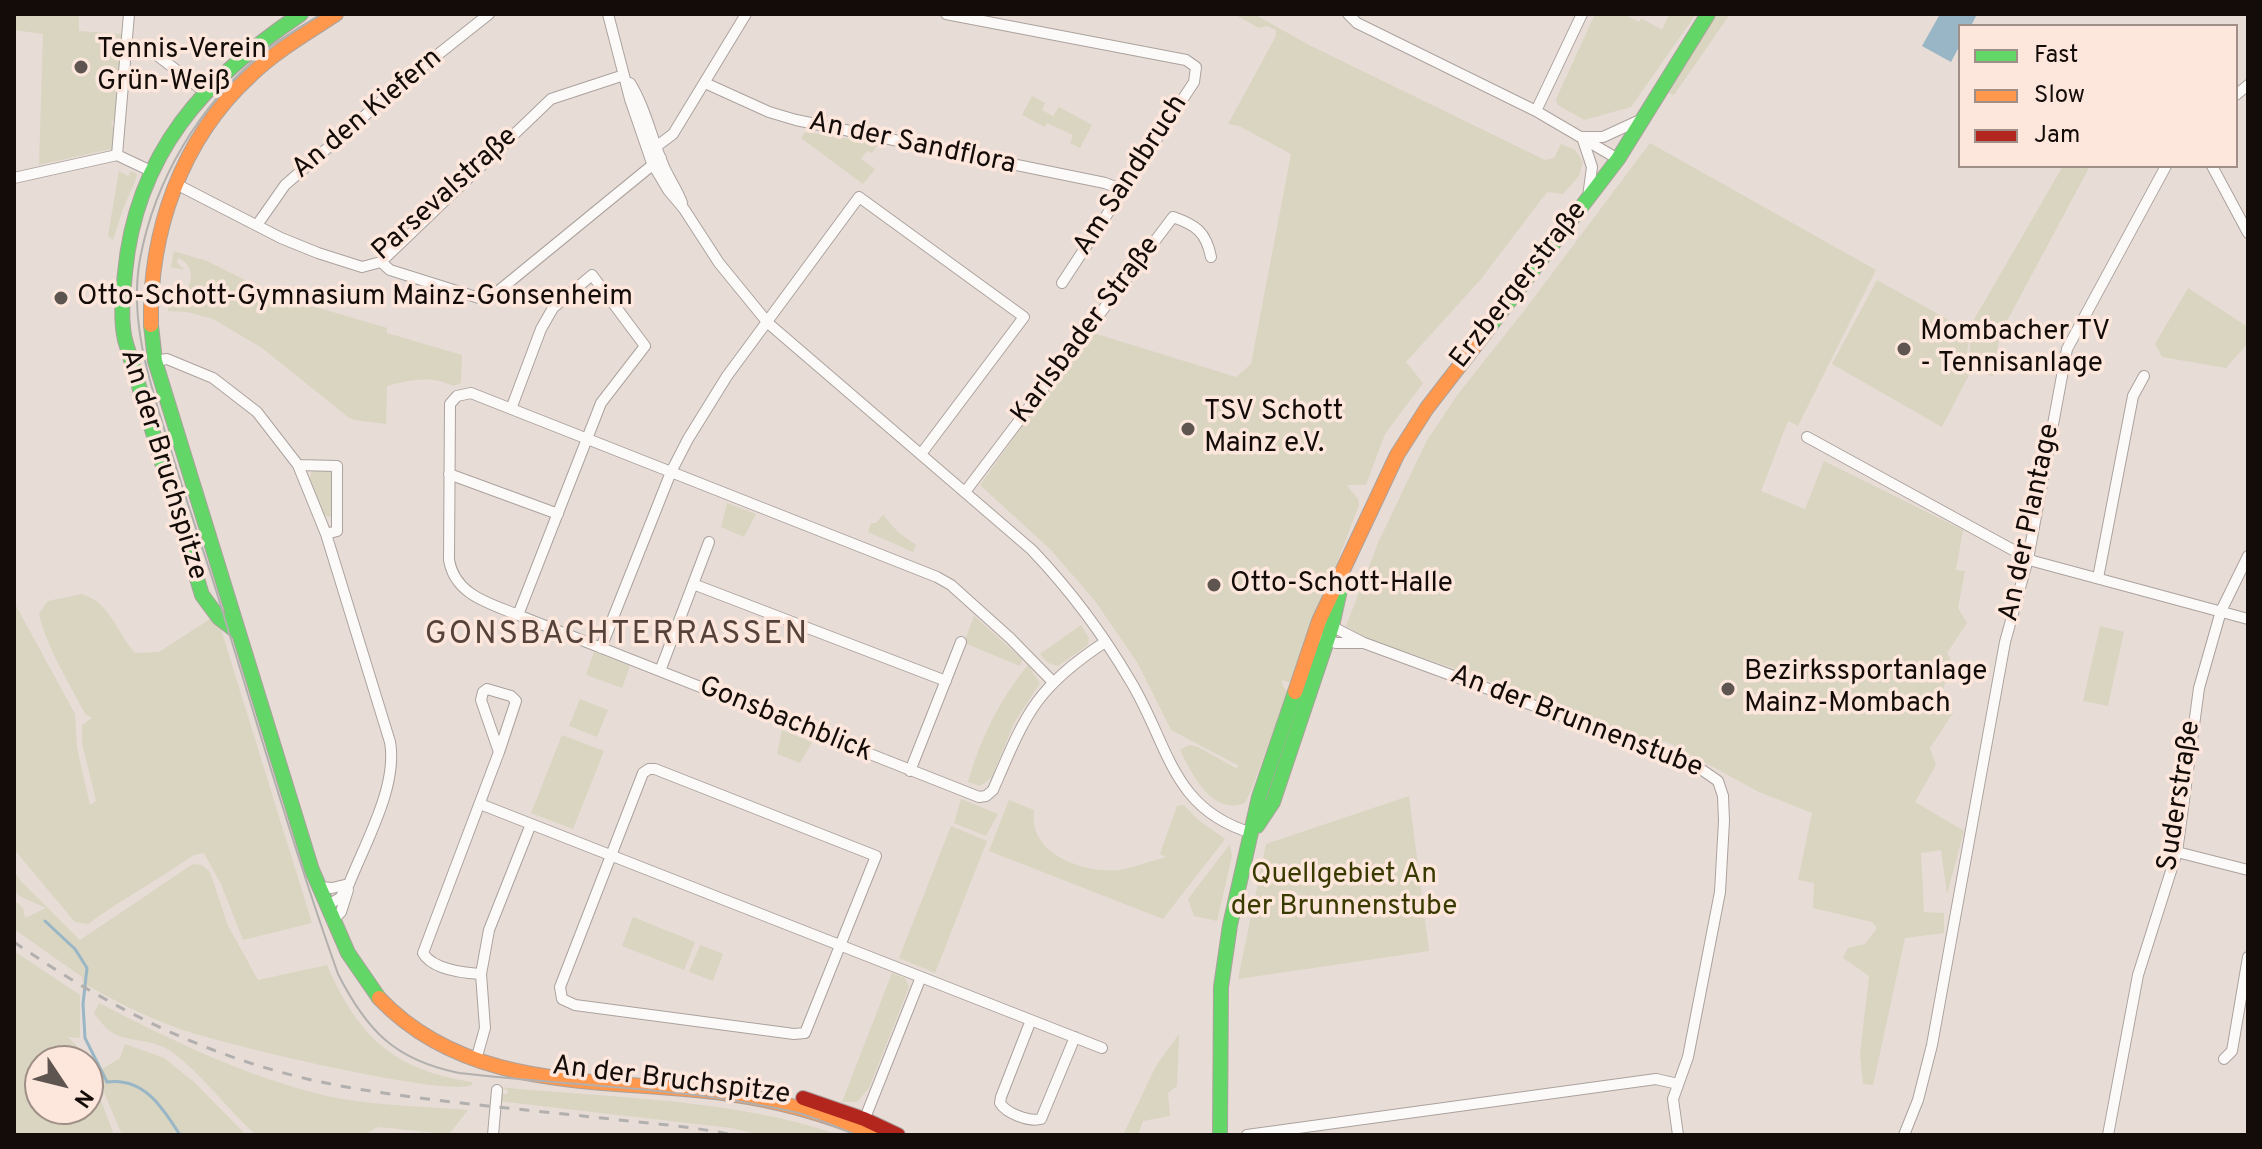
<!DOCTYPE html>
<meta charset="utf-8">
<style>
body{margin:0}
#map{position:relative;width:2262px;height:1149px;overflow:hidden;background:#e8dcd6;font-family:Overpass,sans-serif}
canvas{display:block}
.frame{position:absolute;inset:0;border:16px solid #130c08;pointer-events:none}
.legend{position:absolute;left:1958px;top:24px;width:280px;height:144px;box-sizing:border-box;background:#fde6db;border:2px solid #9f8f87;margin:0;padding:10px 14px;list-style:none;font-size:24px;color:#130c08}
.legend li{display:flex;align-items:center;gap:16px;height:40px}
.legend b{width:40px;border:2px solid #9f8f87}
.north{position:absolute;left:24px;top:1045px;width:80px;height:80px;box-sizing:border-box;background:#fde6db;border:2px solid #9f8f87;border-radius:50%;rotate:125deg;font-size:22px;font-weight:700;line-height:32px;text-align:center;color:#130c08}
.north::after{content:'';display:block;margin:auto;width:28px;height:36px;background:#5e5550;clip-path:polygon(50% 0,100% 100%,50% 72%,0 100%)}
</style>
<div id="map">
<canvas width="2262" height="1149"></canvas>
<div class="frame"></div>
<ul class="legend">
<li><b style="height:10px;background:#63d668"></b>Fast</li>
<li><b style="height:10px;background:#ff974d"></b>Slow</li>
<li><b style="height:10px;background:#b3261e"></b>Jam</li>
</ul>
<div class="north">N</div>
</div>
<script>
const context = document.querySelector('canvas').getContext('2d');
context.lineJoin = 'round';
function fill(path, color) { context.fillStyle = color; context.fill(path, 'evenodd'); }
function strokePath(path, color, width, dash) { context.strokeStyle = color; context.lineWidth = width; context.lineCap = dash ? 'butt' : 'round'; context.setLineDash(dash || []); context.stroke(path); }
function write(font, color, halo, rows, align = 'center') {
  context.font = font + ' Overpass,sans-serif'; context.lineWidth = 7; context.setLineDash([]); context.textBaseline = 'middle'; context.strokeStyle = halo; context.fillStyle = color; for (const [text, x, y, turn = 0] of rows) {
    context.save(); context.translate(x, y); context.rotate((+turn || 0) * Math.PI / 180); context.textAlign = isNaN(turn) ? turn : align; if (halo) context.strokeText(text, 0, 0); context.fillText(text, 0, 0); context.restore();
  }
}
const green = new Path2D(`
 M14,14H79V31L122,34L117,115L111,123L116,133L115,148L39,165L43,34L14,30Z
 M1234,14H1254L1309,45L1545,160L1554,158L1561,144L1575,150L1583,162L1579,176L1563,194L1547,192L1481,279L1406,362L1423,383L1385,434L1366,485H1347L1358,499L1359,505L1291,683L1282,680L1283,687L1288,692L1251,791L1245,803C1212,816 1192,774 1180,750L1189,745L1198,747L1236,768L1239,766L1171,730L1137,662L1095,601L1051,550L980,485L1090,332L1236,377L1251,364L1291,154L1239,126L1228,124L1276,36V30L1267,26L1259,28Z
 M1595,14H1623L1639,22L1641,18L1662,30L1669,14H1696L1631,107L1584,120L1558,105L1556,99Z
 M1715,14H1730L1674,95L1669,93Z
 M1032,96L1045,103L1042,110L1053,116L1059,107L1092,125L1080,148L1070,143L1073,135L1047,123L1045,127L1022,115Z
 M805,132L879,143L872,153L867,151L861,159L875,169L863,184L801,138Z
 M1650,143L1876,270L1798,426L1788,421L1761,491L1805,509L1824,461L1963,530L1956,570L1965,571L1958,608L1967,623L1947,653L1953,664L1939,699L1953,713L1930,748L1936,765L1915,802L1964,831L1947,894L1941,850L1921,853L1924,912L1944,913V933L1905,938L1873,1085L1863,1084L1860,1054L1869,976L1843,958L1848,948L1865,944L1877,928L1872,922L1813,908L1814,883L1798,880L1812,813L1759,792L1667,742L1643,739L1613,729L1468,673L1367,639L1346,626L1378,543L1426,442L1458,394L1527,307Z
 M2063,166H2090L2000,334L1993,377L1970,366V334L1965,365L1972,369L1942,427L1832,364L1877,280L1972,333V323Z
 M119,171L128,176L131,171L137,174L136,179L123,209L113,240L108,236Z
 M174,251L207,261L275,295L387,328V333L462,355L461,383L453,386C431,375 409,380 387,386L386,424L354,420L348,417L262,348L213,319L187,312L168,311V301C191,299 201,267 178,258L177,262L184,270L171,267Z
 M2188,288L2248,327V343L2226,368L2162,357L2155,344Z
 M315,469L332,471L333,473L331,517L324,515L310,479L311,473Z
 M727,503L756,514L744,537L721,527Z
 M883,515L899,533L916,545L913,552L868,532L871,523H876Z
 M82,594C111,603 116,632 135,653L159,652L210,619L219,623L312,923L243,940L221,884L204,853L194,855C159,879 122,899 88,924L75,922L18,854L14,848V602L75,714L77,748L90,805L96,801L82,743V725L92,718L85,714C70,684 45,645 39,613L48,601Z
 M974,616L1020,657L1022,660L1020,666L964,643Z
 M1081,625L1089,638L1088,645L1058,666L1048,663L1040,654Z
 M2100,626L2124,632L2108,706L2083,701Z
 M594,652L630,666L622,688L586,675Z
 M1028,665L1040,683L1014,723L992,777L980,786L968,782C980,739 1000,699 1028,665Z
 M580,699L608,710L597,737L569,726Z
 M782,730L812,742L800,763L777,754Z
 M562,735L604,751L573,829L531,813Z
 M1409,796L1429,951L1238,979L1266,844Z
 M961,799L998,814L986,836L954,823Z
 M1009,800L1034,810C1028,854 1082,873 1118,870C1134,868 1150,861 1166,857L1160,854L1177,806L1184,805L1197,819L1225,839L1163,919L989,851Z
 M951,826L987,841L935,973L899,958Z
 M1230,844L1232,856L1217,921L1194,916L1188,899Z
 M193,864L202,865L210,872L228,926L258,980L327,965C358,1037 394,1070 472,1082V1085C446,1098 214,1042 177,1028C144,1016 113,1000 83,983L82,977L14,929V900L23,908L25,918L46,908L19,896L14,890V871L20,880L80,940Z
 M633,917L695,942L684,970L622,946Z
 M700,945L723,954L713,981L689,972Z
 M14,951L80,995V1038L68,1037L76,1045L84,1061H40V1109H88V1067L114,1135H14Z
 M892,973L905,978L909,987L869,1088L857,1102H842Z
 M99,1003C173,1041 246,1077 327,1096C372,1106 422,1106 468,1110L449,1134L378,1127L363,1135H256C226,1108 203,1075 171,1051C154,1039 126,1042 111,1032C105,1028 99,1019 94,1014Z
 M1179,1034L1177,1086L1168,1093L1170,1116L1143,1121L1138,1135H1123L1156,1066Z
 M125,1044L164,1058L195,1083L246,1135H122L96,1073L120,1058Z
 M499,1087C606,1098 734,1098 839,1135H762L731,1128L498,1101L500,1094H507L508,1090Z`);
const water = new Path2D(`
 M1940,14H1977L1971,26H1960V45L1951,62L1922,46Z`);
const stream = new Path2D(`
 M45,921L75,949L87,968L83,1004L85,1038L107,1082C144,1077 163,1108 180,1135`);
const street = new Path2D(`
 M608,14L630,99L652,163L668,190L684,209L719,263L768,323L1032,550C1070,590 1103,634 1131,682C1169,745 1171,809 1252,833
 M946,14L1186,60L1196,67L1194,82L1062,283
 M1348,14L1357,23L1536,111L1618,159
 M127,43L154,53L205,92
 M630,83C645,107 651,136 662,162C667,176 677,189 682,203
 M705,83L769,112L796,120L1105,183L1123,190
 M2236,95L2248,85
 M1536,111L1582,14
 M1582,137L1592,167L1588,197
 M1584,137H1603L1640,120
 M649,152L673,134L746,14
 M117,155L129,14
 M2212,166L2248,233
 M14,178L117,155L153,172
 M176,184L281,238L318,253L362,267L381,262L551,99L624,75
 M257,225L285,185L407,79L489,14
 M381,262L390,270L479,298L491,297L661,158
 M155,361L167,359L213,378L257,412L298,465L326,534L390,742C398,786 365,843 349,884L340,898L326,906
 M511,409L541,329L553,308L592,275L645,346L601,403L518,615
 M1807,437L2033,561L2248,619
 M298,465L337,466V531L326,534
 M449,474L558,514
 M965,492L1173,217C1196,225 1206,232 1211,257
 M2098,578L2133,396L2144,376
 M693,584L946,681
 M1329,625L1364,643L1695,765L1718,781L1723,796L1724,821L1720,892L1688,1057L1673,1099L1678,1135
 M1323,638L1336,643H1362
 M601,648L671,472L688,439L727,376L859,197L1024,317L921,454
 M660,671L709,542
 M1052,681L1010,638L951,585L937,577L471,393L457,396L450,404L449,560C455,595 489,603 518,615L979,797L986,796L993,790C1026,714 1034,689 1105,642
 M649,769H655L876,856L805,1033L794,1034L575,1005L562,999L560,987L643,773Z
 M910,771L961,642
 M480,804L1102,1048
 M2177,852L2248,870
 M319,887L332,888L349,884
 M332,921L341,912L348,890
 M481,974C463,973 432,969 423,953L499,752L481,700L483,692L487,689L511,696L516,701L499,752
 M1031,1020L1001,1097L1000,1103C1006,1113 1028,1122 1041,1119L1075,1037
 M2224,1059L2232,1051L2248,957
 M476,1060L485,1028L481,974L489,930L531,824
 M863,1123L921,977
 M493,1135L497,1090
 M1247,1135L1656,1079L1678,1084
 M1904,1135L1918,1100L1932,1045L2005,642L2028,559L2067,349L2166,166
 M2108,1135L2138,975L2177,852L2199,688L2221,611L2248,556`);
const fast = new Path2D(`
 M151,325L155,361L312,870L348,953L379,998
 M1488,329L1618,159L1708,14
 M236,631L219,618L202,595L125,340C120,318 123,295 125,273C136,153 205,78 301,14
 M1257,826L1273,802L1332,626L1340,590
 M1220,1135L1221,987L1230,925L1259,797L1295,692`);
const slow = new Path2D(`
 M151,325C149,232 181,139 251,75C276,51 307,33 336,14
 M1295,692L1319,621L1397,455L1427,408L1488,329
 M379,998C471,1095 608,1077 729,1094C781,1101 829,1115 876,1135`);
const jam = new Path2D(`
 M803,1098L864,1119L898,1135`);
const tram = new Path2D(`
 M321,14C301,27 279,39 261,54C199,106 155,179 140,259C128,325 153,392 172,454C186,499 201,543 215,587C255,716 293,847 338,974C367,1031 395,1060 459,1073C569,1086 686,1087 794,1112C815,1117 836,1127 857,1135`);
const rail = new Path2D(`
 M14,942C121,1016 229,1068 358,1089C444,1103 532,1110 619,1120C657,1124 696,1127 733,1135`);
const markers = [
 [81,67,8,"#5e5550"],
 [61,298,8,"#5e5550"],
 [1904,349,8,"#5e5550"],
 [1188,429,8,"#5e5550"],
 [1214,585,8,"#5e5550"],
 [1728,689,8,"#5e5550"]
];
const poiNames = [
 ["Tennis-Verein",97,51],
 ["Grün-Weiß",97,83],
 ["Otto-Schott-Gymnasium Mainz-Gonsenheim",77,298],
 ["Mombacher TV",1920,333],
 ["- Tennisanlage",1920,365],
 ["TSV Schott",1204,413],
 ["Mainz e.V.",1204,445],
 ["Otto-Schott-Halle",1230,585],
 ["Bezirkssportanlage",1744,673],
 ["Mainz-Mombach",1744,705]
];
const streetNames = [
 ["An den Kiefern",368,115,-40],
 ["An der Sandflora",912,145,12],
 ["Am Sandbruch",1132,176,-57],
 ["Parsevalstraße",446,195,-42],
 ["Erzbergerstraße",1520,286,-52],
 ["Karlsbader Straße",1087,331,-53],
 ["An der Bruchspitze",162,465,73],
 ["An der Plantage",2031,523,-78],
 ["Gonsbachblick",785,721,22],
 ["An der Brunnenstube",1576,723,21],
 ["Suderstraße",2181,796,-81],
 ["An der Bruchspitze",671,1082,7]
];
const parkNames = [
 ["Quellgebiet An",1344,876],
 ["der Brunnenstube",1344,908]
];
const quarterNames = [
 ["GONSBACHTERRASSEN",617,637]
];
fill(green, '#d9d5c1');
fill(water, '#98b6c5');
strokePath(stream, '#98b6c5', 3);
strokePath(street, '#aba29d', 12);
strokePath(fast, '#aba29d', 16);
strokePath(slow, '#aba29d', 16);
strokePath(jam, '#aba29d', 16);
strokePath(street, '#fcfaf9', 10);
strokePath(fast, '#63d668', 14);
strokePath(slow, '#ff974d', 14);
strokePath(jam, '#b3261e', 14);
strokePath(tram, '#b2b0ae', 2);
strokePath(rail, '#b2b0ae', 3, [10, 10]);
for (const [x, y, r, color] of markers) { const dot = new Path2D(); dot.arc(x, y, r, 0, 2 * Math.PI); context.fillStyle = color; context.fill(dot); strokePath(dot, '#fde6db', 3); }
write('28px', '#130c08', '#fde6db', poiNames, 'left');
write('28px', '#130c08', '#fde6db', streetNames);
write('28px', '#393a00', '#fde6db', parkNames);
context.letterSpacing = '2px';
write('32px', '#55423a', '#fde6db', quarterNames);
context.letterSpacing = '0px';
</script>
